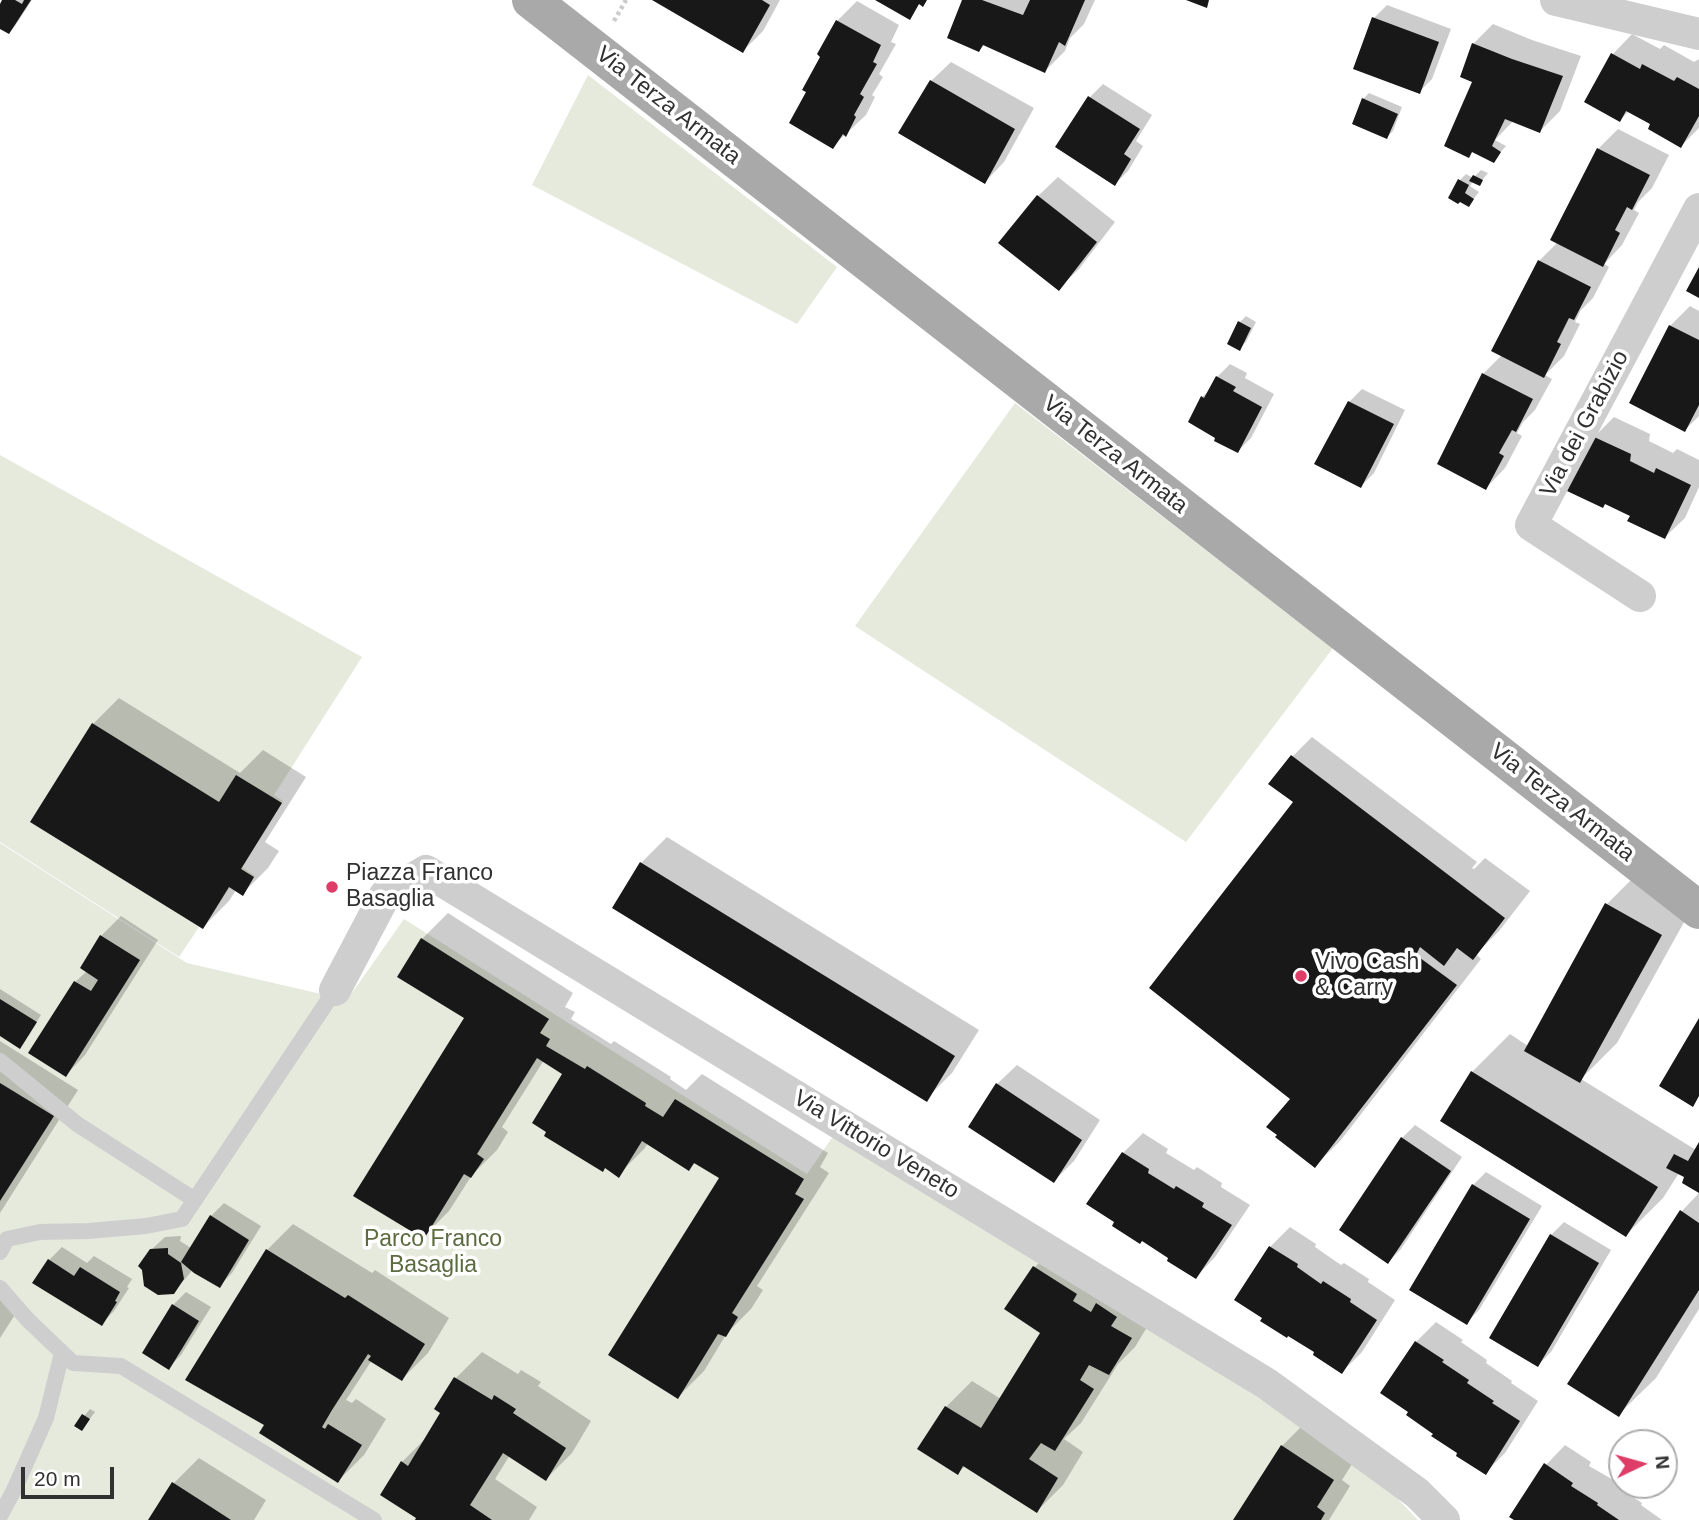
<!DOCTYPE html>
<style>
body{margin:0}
#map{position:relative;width:1699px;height:1520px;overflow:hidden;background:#fff;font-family:Arial,sans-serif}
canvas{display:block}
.north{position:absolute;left:1608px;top:1429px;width:70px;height:70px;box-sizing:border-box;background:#fff;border:2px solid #adadad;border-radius:50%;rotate:85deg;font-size:19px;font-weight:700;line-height:28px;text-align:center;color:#313131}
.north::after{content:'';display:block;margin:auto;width:24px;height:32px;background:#dd3d67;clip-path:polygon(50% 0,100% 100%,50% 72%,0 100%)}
.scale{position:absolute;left:21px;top:1467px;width:93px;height:32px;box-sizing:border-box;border:4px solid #313131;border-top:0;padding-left:9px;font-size:21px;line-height:24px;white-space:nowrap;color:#313131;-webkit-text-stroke:5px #fff;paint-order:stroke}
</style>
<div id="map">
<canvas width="1699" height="1520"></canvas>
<div class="north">N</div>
<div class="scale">20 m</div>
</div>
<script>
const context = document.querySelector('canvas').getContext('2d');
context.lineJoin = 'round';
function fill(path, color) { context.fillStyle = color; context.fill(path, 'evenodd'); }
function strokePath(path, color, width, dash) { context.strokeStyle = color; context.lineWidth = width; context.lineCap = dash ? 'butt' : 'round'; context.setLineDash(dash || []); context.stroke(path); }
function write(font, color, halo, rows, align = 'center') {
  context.font = font + ' Arial,sans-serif'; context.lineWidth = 7; context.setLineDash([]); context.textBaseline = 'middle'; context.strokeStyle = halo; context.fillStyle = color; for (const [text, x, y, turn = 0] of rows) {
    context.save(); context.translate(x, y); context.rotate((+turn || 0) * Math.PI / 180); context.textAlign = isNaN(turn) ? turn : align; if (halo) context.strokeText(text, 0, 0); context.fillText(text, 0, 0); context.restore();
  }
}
const green = new Path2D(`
 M588,75L837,267L797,324L532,185Z
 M1015,403L1333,648L1186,842L855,626Z
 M0,455L362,657L274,795L283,801L242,867L255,876L243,896L230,887L203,929L199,927L179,957L0,842Z
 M0,843L187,963L347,1000L404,919L807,1174L836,1132L1364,1464L1418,1520H0Z`);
const shadow = new Path2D(`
 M4,0H32L15,26L9,32L0,27V7Z
 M657,0H780L763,31L743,51Z
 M964,0H1095L1084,24L1070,38L1065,51L1045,71L985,44L979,50Z
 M857,1L899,25L891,42L896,44L879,74L883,77L872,95L875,97L866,115L833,146L808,92L822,56L819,54L837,21Z
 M1387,5L1451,29L1432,79L1419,92L1374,18Z
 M1493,24L1532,40L1581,56L1560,111L1540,131L1513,121L1495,140L1506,146L1493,161L1473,151L1469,156L1474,81L1473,44Z
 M1632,34L1660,49L1664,45L1694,62L1699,59V128L1681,146L1653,123L1629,111L1620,120L1613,54Z
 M951,62L1034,108L1004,162L985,182L931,81Z
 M1103,84L1152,115L1136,141L1143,146L1128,171L1115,184L1090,97Z
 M1369,93L1402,107L1393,131L1387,137L1363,99Z
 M1618,129L1669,155L1652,188L1638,202L1634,210L1639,213L1622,245L1604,264L1609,267L1593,298L1581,310L1575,322L1580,324L1564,356L1545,375L1552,379L1535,410L1523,422L1517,433L1522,436L1505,468L1486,488L1483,374L1502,355L1539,261L1558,242L1598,149Z
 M1481,170L1488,173L1479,184L1473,181L1470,186L1479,192L1469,205L1460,180L1466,174L1473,178Z
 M1058,177L1115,222L1079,269L1059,288L1038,196Z
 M1690,306L1699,311V416L1685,430L1670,326Z
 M1246,316L1256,322L1246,342L1240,348V322Z
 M1230,364L1247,373L1245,378L1274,394L1251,438L1238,451L1202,397L1212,388L1217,377Z
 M1362,389L1405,410L1374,473L1361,486L1349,402Z
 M1614,417L1650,434L1649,441L1673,453L1677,449L1699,460V487L1685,518L1665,537L1632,515L1606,503L1603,506L1594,437Z
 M119,698L240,773L263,750L306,777L265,842L279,851L268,868L242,894L236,890L229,901L203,927L32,821L93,724Z
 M1312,737L1477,862L1472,868L1474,869L1485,858L1530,891L1499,931L1476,954L1481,959L1341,1140L1315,1166L1293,1099L1295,802L1271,784L1293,756Z
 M667,837L979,1030L952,1073L926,1099L641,863Z
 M1644,867L1698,897L1617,1043L1581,1079L1696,1150L1699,1144V1191L1686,1176L1679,1173L1663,1198L1626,1235L1442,1120L1472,1072L1510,1034L1528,1046L1607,904Z
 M448,913L573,993L565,1007L575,1012L571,1019L611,1044L614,1041L671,1077L670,1079L686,1090L702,1074L828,1153L820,1167L829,1173L757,1286L763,1290L751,1309L727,1333L704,1371L678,1397L721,1178L696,1162L689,1169L648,1143L644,1149L618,1175L565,1074L544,1060L502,1127L508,1132L497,1150L472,1175L449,1211L423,1237L466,1018L422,939Z
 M121,916L158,940L85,1055L66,1075L75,982L87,971L82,967L101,936Z
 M0,989L41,1015L25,1041L19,1047L0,1034Z
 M0,1041L78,1090L0,1213Z
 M1017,1065L1100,1120L1074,1161L1054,1181L997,1084Z
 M1415,1125L1462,1157L1401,1249L1388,1262L1402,1138Z
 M1143,1133L1168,1149L1166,1153L1194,1170L1197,1167L1222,1183L1221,1187L1250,1205L1215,1257L1196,1277L1170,1258L1088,1204L1123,1153Z
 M1486,1172L1542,1206L1479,1310L1466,1323L1473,1185Z
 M1699,1193V1309L1656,1378L1618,1415L1569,1383L1682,1211Z
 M224,1203L261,1226L232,1273L219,1286L193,1269L186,1278L173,1292L151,1250L165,1237L181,1236L180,1241L191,1248L211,1216Z
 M1564,1222L1611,1250L1551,1352L1538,1365L1551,1235Z
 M293,1224L372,1273L375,1270L449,1318L428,1353L402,1379L372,1360L346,1400L352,1403L356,1399L386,1419L364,1455L338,1481L267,1425V1250Z
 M1290,1227L1316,1244L1315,1247L1341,1265L1344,1263L1369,1279L1368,1282L1395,1300L1362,1352L1342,1372L1317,1352L1236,1300L1270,1247Z
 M1061,1241L1156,1312L1135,1347L1118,1364L1081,1423L1064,1439L1083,1452L1063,1485L1037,1511L965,1466L958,1473L946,1407L972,1381L1001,1399L1043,1332L1006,1308L1035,1267Z
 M62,1247L87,1263L94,1256L132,1279L127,1287L129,1288L114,1311L101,1324L49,1260Z
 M186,1292L211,1307L181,1355L169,1367L173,1305Z
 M0,1299L18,1310L0,1338Z
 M1436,1322L1463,1340L1461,1342L1487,1360L1486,1363L1512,1381L1511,1383L1538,1401L1505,1453L1485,1473L1416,1342Z
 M482,1352L518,1374L521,1370L541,1382L538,1386L591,1421L572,1453L546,1479L510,1455L495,1479L537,1507L529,1520H417L402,1462L428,1436L443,1413L436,1408L456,1378Z
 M90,1409L95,1412L82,1429L76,1426Z
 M1308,1420L1359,1453L1342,1480L1350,1486L1329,1520H1236L1282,1446Z
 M1565,1445L1591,1462L1589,1466L1617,1482L1615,1485L1642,1503L1641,1505L1662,1520H1517L1546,1465Z
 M199,1458L266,1500L254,1520H150L173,1484Z`);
const building = new Path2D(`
 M2,0H15L22,4L24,0H31L9,34L0,29V4Z
 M652,0H762L770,5L743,53Z
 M875,0H927L923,7L919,4L910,20Z
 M962,0H982L1023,15L1030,0H1085L1065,46L1059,42L1045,73L983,45L979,52L947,38Z
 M1186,0H1209L1207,8Z
 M1372,17L1439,42L1420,94L1353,69Z
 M836,20L881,45L873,62L877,64L860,94L864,97L854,115L856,117L846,137L843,134L833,149L789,123L806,92L802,90L820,57L817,54Z
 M1472,43L1512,59L1563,76L1540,133L1505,119L1492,146L1501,152L1494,163L1472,152L1469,158L1444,146L1472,82L1460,77Z
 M1611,53L1640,69L1642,64L1674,81L1677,77L1699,89V116L1681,148L1648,129L1650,124L1626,111L1620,122L1584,102Z
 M930,80L1015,129L985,184L898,133Z
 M1088,96L1140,129L1124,154L1131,159L1115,186L1055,147Z
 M1362,98L1398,114L1387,139L1352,124Z
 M1597,148L1650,175L1632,210L1627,207L1615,230L1620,233L1603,267L1550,240Z
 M1473,175L1483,180L1480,186L1469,181Z
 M1458,179L1469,185L1465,193L1474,199L1469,207L1460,202L1458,204L1448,198Z
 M1037,195L1097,242L1059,291L998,243Z
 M1538,260L1591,287L1574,320L1569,318L1557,342L1561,344L1544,378L1491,351Z
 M1699,267V298L1686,291Z
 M1238,321L1251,328L1240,351L1227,344Z
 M1669,325L1699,340V405L1685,432L1629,403Z
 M1482,373L1533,399L1516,432L1512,430L1499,453L1504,456L1486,490L1437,464Z
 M1216,376L1236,387L1233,391L1262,407L1238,453L1214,441L1215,438L1188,422L1201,396L1204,398Z
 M1348,401L1394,424L1361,488L1314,464Z
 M1592,436L1631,454L1630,461L1654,473L1656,468L1691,485L1665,539L1627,521L1630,516L1605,504L1603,508L1567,491Z
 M92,723L219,802L236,775L282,803L241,869L254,877L243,896L229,887L203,929L30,822Z
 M1291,755L1505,918L1473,960L1457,948L1444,966L1420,947L1416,955L1457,985L1315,1168L1275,1137L1277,1135L1266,1127L1290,1099L1149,988L1293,802L1268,784Z
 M640,862L955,1056L927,1102L612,908Z
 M1605,903L1662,935L1580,1083L1524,1051Z
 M100,935L140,960L66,1077L28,1053L74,981L91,991L98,980L80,968Z
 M421,938L549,1019L540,1033L550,1039L546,1046L585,1069L587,1066L646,1103L645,1106L663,1117L675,1099L804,1179L795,1194L804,1199L732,1313L738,1317L726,1337L718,1334L678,1399L608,1355L719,1178L694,1163L689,1171L642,1141L619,1178L605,1168L603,1172L544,1136L546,1132L532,1123L562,1074L537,1058L477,1154L484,1159L471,1178L464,1174L424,1239L353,1196L464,1018L397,977Z
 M0,999L37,1022L20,1049L0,1036Z
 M1699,1018V1096L1693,1107L1659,1086Z
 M1471,1071L1658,1187L1626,1237L1440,1121Z
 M0,1083L54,1116L0,1201Z
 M996,1083L1082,1140L1054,1183L968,1127Z
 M1401,1137L1451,1171L1388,1264L1339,1230Z
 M1699,1142V1193L1682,1183L1684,1177L1666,1168L1674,1154L1688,1161Z
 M1122,1152L1149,1169L1148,1173L1174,1189L1176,1186L1204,1203L1202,1207L1232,1225L1196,1279L1167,1261L1168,1258L1142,1241L1140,1244L1112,1226L1114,1222L1086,1204Z
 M1472,1184L1530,1219L1467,1325L1409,1290Z
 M1680,1210L1699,1223V1290L1619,1417L1567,1384Z
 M210,1215L249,1240L220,1288L194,1273L181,1262Z
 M1550,1234L1599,1263L1538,1367L1489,1338Z
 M1269,1246L1298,1264L1297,1267L1321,1284L1323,1281L1351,1299L1350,1302L1377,1320L1342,1374L1313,1355L1314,1352L1288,1336L1287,1338L1260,1321L1262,1318L1234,1300Z
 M168,1248V1254L181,1263L184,1279L174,1294L158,1295L144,1286L142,1270L138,1266L150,1249Z
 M266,1249L345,1298L348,1295L425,1344L402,1381L368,1360L371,1356L368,1354L332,1410L322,1427L325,1429L328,1424L362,1445L338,1483L259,1433L264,1425L185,1380Z
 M48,1259L74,1276L80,1267L120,1292L115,1301L117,1302L102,1326L32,1283Z
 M1033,1266L1077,1294L1073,1301L1091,1312L1096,1303L1117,1317L1111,1326L1132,1338L1109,1375L1089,1365L1080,1380L1094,1389L1055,1451L1041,1443L1029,1459L1058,1478L1037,1513L963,1466L958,1475L917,1449L945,1406L981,1428L1040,1333L1004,1309Z
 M172,1304L199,1321L169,1370L142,1353Z
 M1415,1341L1444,1360L1442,1362L1469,1380L1467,1383L1494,1401L1492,1403L1520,1421L1486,1475L1456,1456L1457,1453L1431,1436L1433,1434L1406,1415L1408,1412L1380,1393Z
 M454,1377L492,1400L494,1395L516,1409L513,1413L566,1448L546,1481L503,1453L470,1505L492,1520H415L416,1518L380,1495L401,1461L408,1466L440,1413L434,1409Z
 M82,1414L90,1419L82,1431L74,1426Z
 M1281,1445L1334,1480L1317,1507L1325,1513L1321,1520H1233Z
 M1544,1463L1573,1483L1571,1486L1598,1503L1597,1505L1619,1520H1514L1509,1517Z
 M172,1482L211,1507L231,1520H148Z`);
const path = new Path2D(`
 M614,21L626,0`);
const lane = new Path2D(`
 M0,1061L77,1124L195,1200
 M0,1252L7,1239L40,1232L88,1231L146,1226L182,1219L335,990
 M0,1288L28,1320L73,1363L121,1366L374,1520
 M0,1516L14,1490L46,1418L62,1353`);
const street = new Path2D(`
 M1556,0L1699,34
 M1640,596L1531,525L1699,209
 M335,990L385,895L426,871L1267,1384L1417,1493L1444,1520`);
const primary = new Path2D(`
 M531,0L1699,910`);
const markers = [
 [332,887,7,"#dd3d67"],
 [1301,976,7,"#dd3d67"]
];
const streetNames = [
 ["Via Terza Armata",668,106,38],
 ["Via dei Grabizio",1585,424,-62],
 ["Via Terza Armata",1115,455,38],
 ["Via Terza Armata",1562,803,38],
 ["Via Vittorio Veneto",876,1145,31]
];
const poiNames = [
 ["Piazza Franco",346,874],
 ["Basaglia",346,900],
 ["Vivo Cash",1315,963],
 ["& Carry",1315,989]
];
const parkNames = [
 ["Parco Franco",433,1240],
 ["Basaglia",433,1266]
];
fill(green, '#e6eadd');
fill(shadow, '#0003');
fill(building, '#181818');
strokePath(path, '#cbcbcb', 4.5, [3.5, 3.5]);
strokePath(lane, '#cecece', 16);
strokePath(street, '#cecece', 32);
strokePath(primary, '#a9a9a9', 38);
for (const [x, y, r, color] of markers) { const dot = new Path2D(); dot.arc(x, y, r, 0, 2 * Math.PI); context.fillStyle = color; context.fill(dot); strokePath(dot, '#fff', 2.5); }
write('23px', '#313131', '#fff', streetNames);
write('23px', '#313131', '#fff', poiNames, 'left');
write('23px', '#5c6b40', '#fff', parkNames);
</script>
